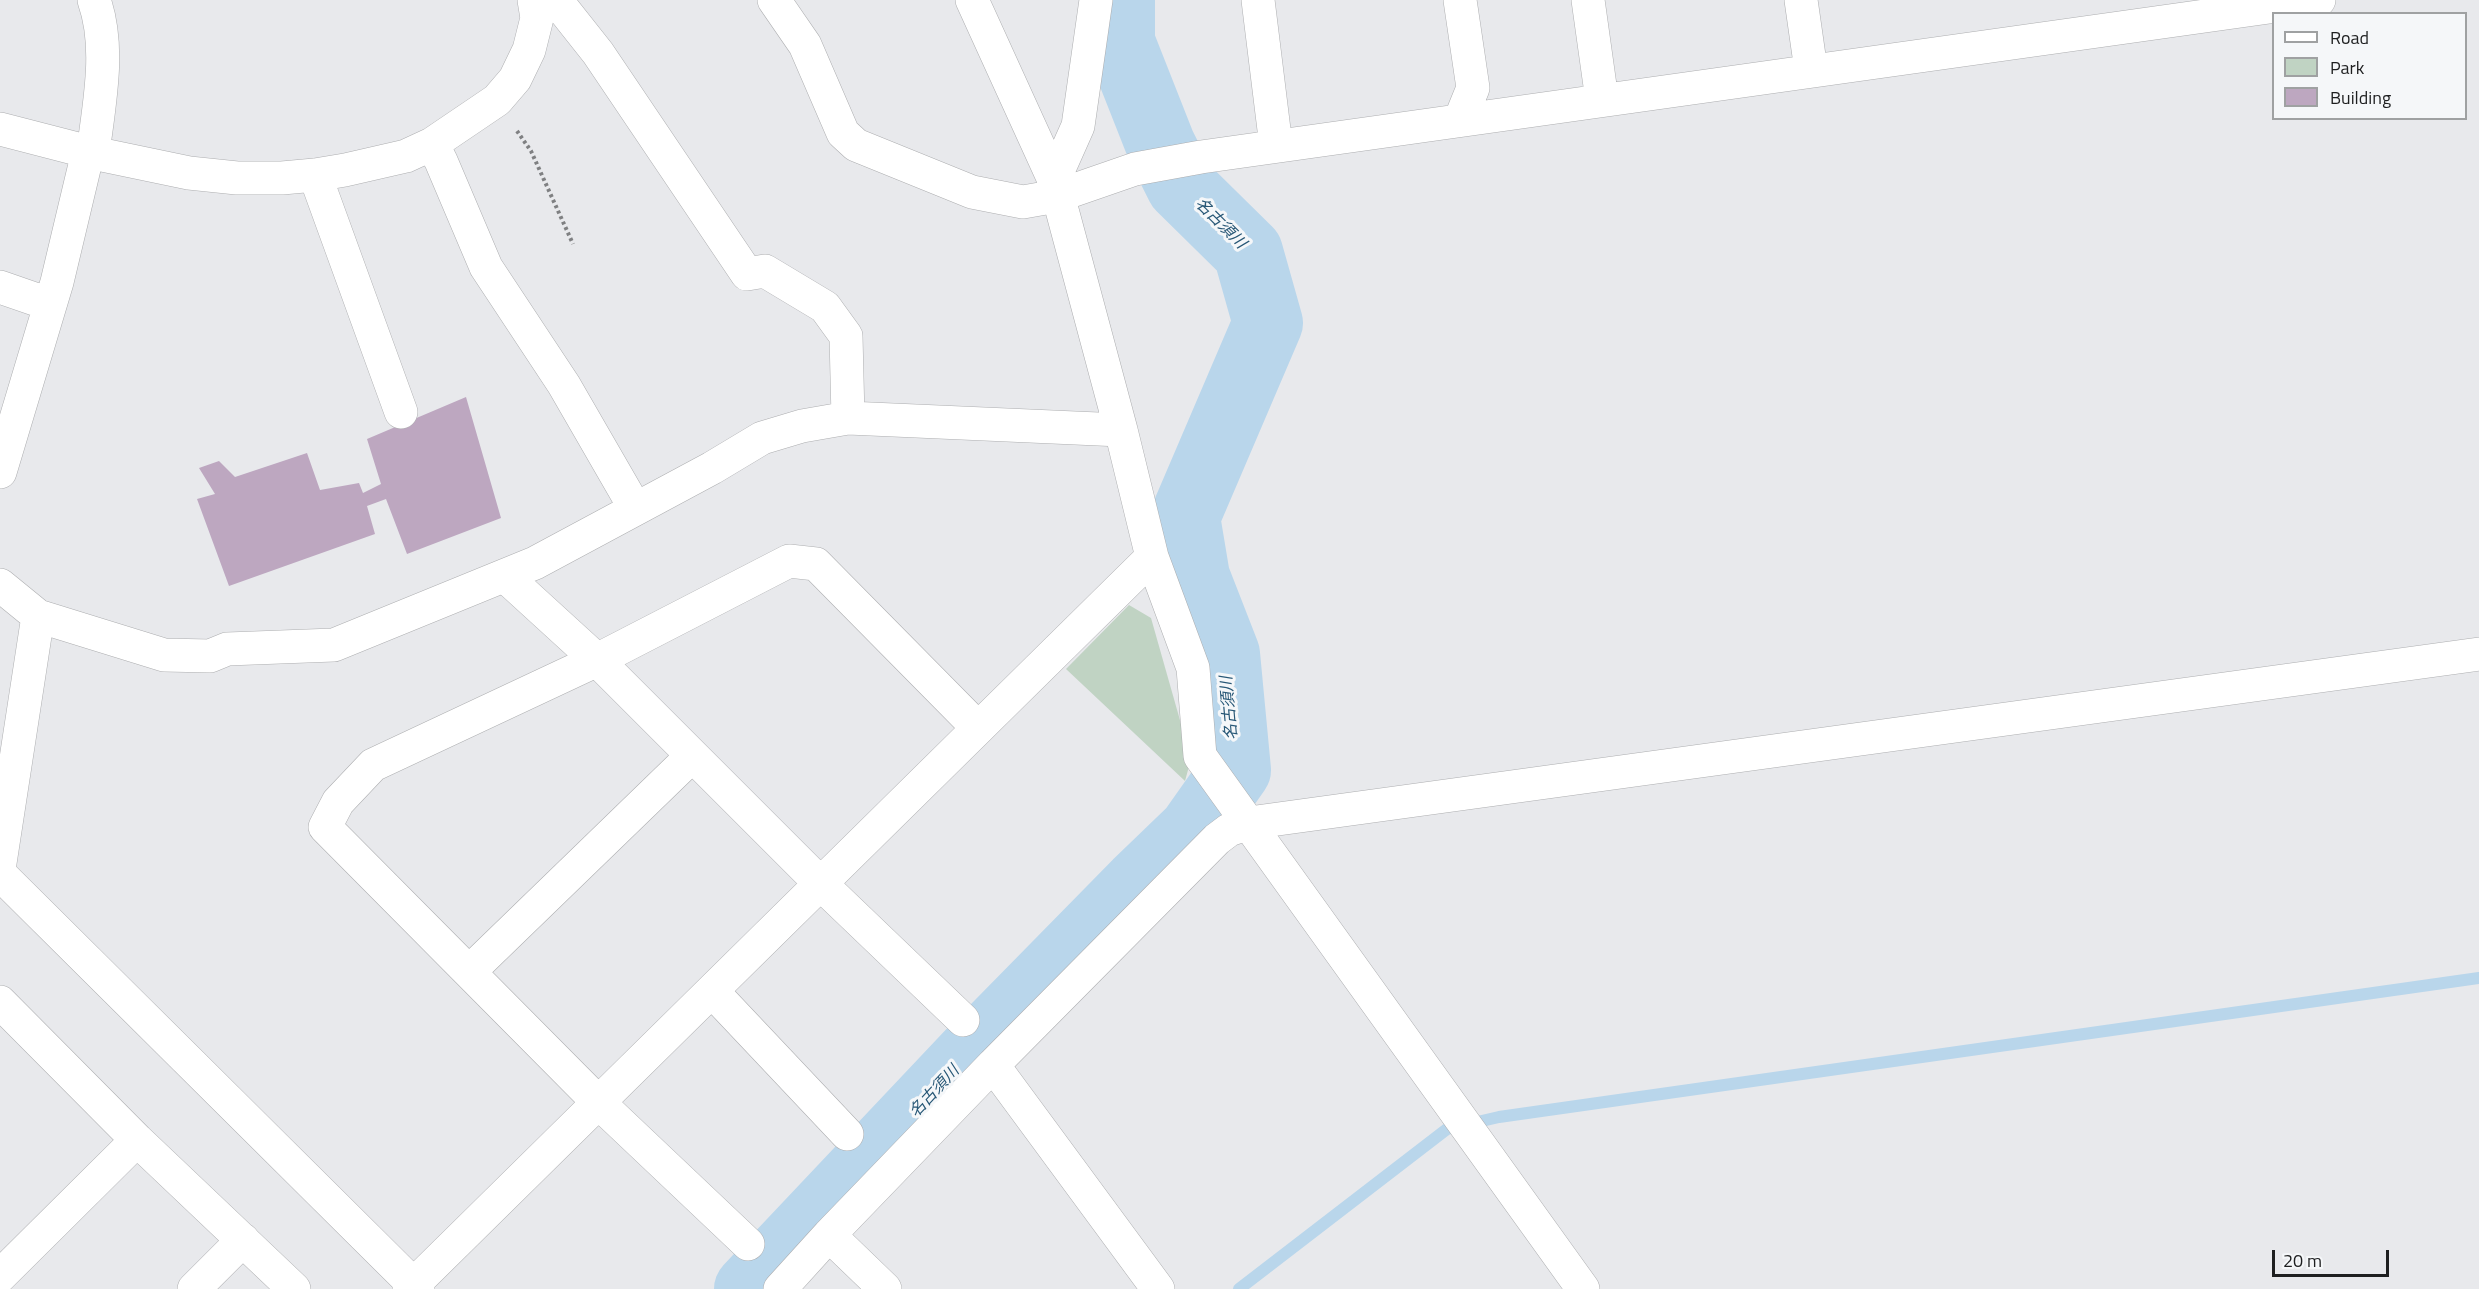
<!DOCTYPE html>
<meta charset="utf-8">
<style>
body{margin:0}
#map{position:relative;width:2479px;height:1289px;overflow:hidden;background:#e8e9ec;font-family:"Titillium Web",sans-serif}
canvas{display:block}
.legend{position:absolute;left:2272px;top:12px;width:195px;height:108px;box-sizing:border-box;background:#f5f7f9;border:2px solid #9fa1a2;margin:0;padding:8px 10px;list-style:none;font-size:18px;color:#1e1f20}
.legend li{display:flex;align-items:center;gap:12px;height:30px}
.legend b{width:30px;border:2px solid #9fa1a2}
.scale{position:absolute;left:2272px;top:1250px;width:117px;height:27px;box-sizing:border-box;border:3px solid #1e1f20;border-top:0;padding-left:8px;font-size:18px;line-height:21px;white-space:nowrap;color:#1e1f20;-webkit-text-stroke:4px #f5f7f9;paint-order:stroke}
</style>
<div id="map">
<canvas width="2479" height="1289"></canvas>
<ul class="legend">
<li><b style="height:8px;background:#fff"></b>Road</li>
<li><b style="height:16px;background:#c0d3c3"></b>Park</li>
<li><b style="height:16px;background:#bda7c0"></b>Building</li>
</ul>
<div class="scale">20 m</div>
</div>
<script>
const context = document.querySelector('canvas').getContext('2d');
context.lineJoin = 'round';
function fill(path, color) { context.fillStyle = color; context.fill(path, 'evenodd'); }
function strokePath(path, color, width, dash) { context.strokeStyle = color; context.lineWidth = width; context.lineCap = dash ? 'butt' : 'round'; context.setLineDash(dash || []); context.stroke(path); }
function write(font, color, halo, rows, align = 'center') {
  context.font = font + ' "Titillium Web","Noto Sans JP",sans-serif'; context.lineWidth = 6; context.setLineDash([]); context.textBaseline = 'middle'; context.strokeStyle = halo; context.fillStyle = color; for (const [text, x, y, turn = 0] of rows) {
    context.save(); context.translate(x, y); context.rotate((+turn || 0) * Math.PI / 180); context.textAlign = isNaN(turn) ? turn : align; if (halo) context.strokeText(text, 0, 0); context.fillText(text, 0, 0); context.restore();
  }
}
const green = new Path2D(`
 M1129,605L1151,618L1191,759L1185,781L1066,669Z`);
const stream = new Path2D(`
 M1239,1289L1447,1129L1499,1117L2479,978`);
const river = new Path2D(`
 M749,1289L970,1055L1138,884L1193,831L1236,770L1225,654L1195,577L1185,517L1268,323L1248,252L1181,186L1161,146L1120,42V0`);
const building = new Path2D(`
 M466,397L501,518L407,554L386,499L367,506L375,534L229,586L197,499L215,494L199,468L219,461L235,477L307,453L320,490L359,483L363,493L381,484L367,439Z`);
const path = new Path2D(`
 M517,131L531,151L573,244`);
const minor = new Path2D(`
 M556,0L598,53L747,274L765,271L825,307L846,336L848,418
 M774,0L805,45L843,133L856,145L972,192L1023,202L1057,196L1135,169L1201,157L2319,0
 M972,0L1054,180L1121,430L1152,557L1193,668L1200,756L1583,1289
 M1258,0L1276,146
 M1588,0L1602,100
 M1801,0L1811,70
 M1460,120L1473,88L1460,0
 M0,129L93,153L189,173L237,178H282L315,175L345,170L406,156L432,144L497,100L515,79L529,50L537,18L534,0
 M432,144L441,161L486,267L564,385L635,508
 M93,153C99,104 111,48 94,0
 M315,175L401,412
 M1054,180L1078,126L1096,0
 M0,287L49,304
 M0,472L57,282L88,152
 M505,576L597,660L821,884L963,1020
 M0,585L38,616
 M0,863L38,616L164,655L210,656L227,649L334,645L535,563L712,468L762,438L802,426L848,418L1121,430
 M0,874L418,1289
 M470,971L692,756
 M712,991L847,1134
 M0,1002L137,1140L294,1289
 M829,1235L885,1289
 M748,1244L598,1102L325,827L338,802L373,765L597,660L789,561L816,564L978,728
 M0,1276L137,1140
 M194,1289L243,1240
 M409,1289L1152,557
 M780,1289L829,1235L993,1065
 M1158,1289L993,1065L1217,839L1229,830L1249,823L2479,654`);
const waterNames = [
 ["名古須川",1220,224,45],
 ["名古須川",1230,708,-95],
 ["名古須川",935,1092,-47]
];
fill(green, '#c0d3c3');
strokePath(stream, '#b9d6eb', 12);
strokePath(river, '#b9d6eb', 70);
fill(building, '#bda7c0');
strokePath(minor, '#adaeb0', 34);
strokePath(path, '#7f8082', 4, [3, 3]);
strokePath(minor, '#fff', 33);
write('italic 16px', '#275776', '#f5f7f9', waterNames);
</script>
